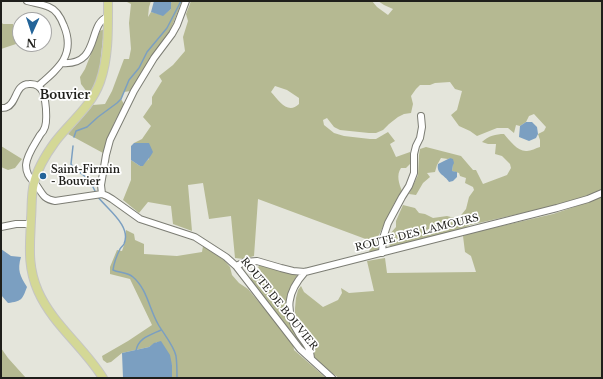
<!DOCTYPE html>
<style>
body{margin:0}
#map{position:relative;width:603px;height:379px;overflow:hidden;background:#e4e5db;font-family:"Libre Baskerville",serif}
canvas{display:block}
.frame{position:absolute;inset:0;border:2px solid #1f1f1b;pointer-events:none}
.north{position:absolute;left:12px;top:12px;width:40px;height:40px;box-sizing:border-box;background:#fff;border:1px solid #a5a5a4;border-radius:50%;rotate:183deg;font-size:11px;font-weight:700;line-height:16px;text-align:center;color:#1f1f1b}
.north::after{content:'';display:block;margin:auto;width:14px;height:18px;background:#236499;clip-path:polygon(50% 0,100% 100%,50% 72%,0 100%)}
</style>
<div id="map">
<canvas width="603" height="379"></canvas>
<div class="frame"></div>
<div class="north">N</div>
</div>
<script>
const context = document.querySelector('canvas').getContext('2d');
context.lineJoin = 'round';
function fill(path, color) { context.fillStyle = color; context.fill(path, 'evenodd'); }
function strokePath(path, color, width, dash) { context.strokeStyle = color; context.lineWidth = width; context.lineCap = dash ? 'butt' : 'round'; context.setLineDash(dash || []); context.stroke(path); }
function write(font, color, halo, rows, align = 'center') {
  context.font = font + ' "Libre Baskerville",serif'; context.lineWidth = 3.5; context.setLineDash([]); context.textBaseline = 'middle'; context.strokeStyle = halo; context.fillStyle = color; for (const [text, x, y, turn = 0] of rows) {
    context.save(); context.translate(x, y); context.rotate((+turn || 0) * Math.PI / 180); context.textAlign = isNaN(turn) ? turn : align; if (halo) context.strokeText(text, 0, 0); context.fillText(text, 0, 0); context.restore();
  }
}
const green = new Path2D(`
 M125,1H151L149,7L148,17L151,12L163,15L171,9V3L172,1H182L170,31L151,57L131,91L124,92L121,99L124,104L114,123L103,153L68,134L93,105L105,104L112,91L124,59H129L131,49L129,23L131,4Z
 M191,1H372L377,7L388,15L393,9L384,5L378,1H602V190L588,196L558,205L470,225L464,228L391,247L387,243L389,235L396,227V221L403,205L415,208L419,213L425,214L433,218L447,216L458,219L466,209L469,197L474,190L473,187L465,183L466,178L460,176L459,173L452,171L453,164L450,158L448,159L441,158L437,165L435,172L427,173L430,177L423,183L416,195L409,194L418,175L419,155L420,149L426,147L461,156L473,170H476L483,184L507,175L511,168L510,164L502,156L495,154L496,144H488L482,142C488,136 496,134 504,134C510,141 518,152 527,151C531,151 536,148 540,147V140L538,134L544,131L546,127L534,114L529,116L526,122L520,126L516,125L514,133L508,128H497L477,136L470,131L459,126L451,115L457,110L462,91L455,89L450,82L435,83L430,85H420L416,89L411,96L413,104L411,113L404,114L398,117L389,124L383,130L376,133H369L340,130L334,127L327,118L323,120L324,125L334,133L344,136L370,139H376L388,132L395,141L390,144L396,157L410,152V164L406,168H401C396,175 399,184 402,191L394,204L379,235L378,250L369,253L371,241L258,199L254,256L244,259L235,258L231,216L209,219L203,183L188,185L192,231L173,224L171,206L148,202L139,213L123,200L131,180V160L140,166L149,159L148,143H134L142,139L151,126L143,117L152,104V97L162,81L159,76L173,65L185,51L183,37L188,21L186,14ZM275,86L287,90L299,98V104C288,115 279,101 271,92Z
 M1,22L3,24H13L16,44L1,49Z
 M104,29L100,65L98,77L91,92H87L81,84L80,77L85,69L100,31Z
 M1,146L22,159L15,168L8,170L1,167Z
 M602,195V378H339L332,373L314,358L310,342L305,336L295,317V308L296,298L298,290L301,286L304,292L323,307L338,300L342,293L341,288L349,293L374,291L367,261L385,258L387,273L476,272L471,256L465,252L463,236L471,233L553,214L574,207Z
 M126,230L134,234L135,240L144,244V254L177,256L202,252L203,246L224,260L230,267L232,275L239,283L248,289L293,343L294,350L326,378H172V365L157,342L149,347L122,353L111,362L107,363L103,360L102,356L128,341L152,325L130,279L110,274V267L117,250L122,251L126,239Z
 M259,265L297,275L291,286L286,301L287,310L292,328L304,345L305,349L281,319L250,280L251,277H258L257,272Z
 M1,348L8,358L26,378H1Z`);
const water = new Path2D(`
 M154,1H172L171,3V9L163,16L151,12Z
 M526,122H532L537,127L538,134L536,138L529,141L519,137L520,126Z
 M134,143H149L153,152C150,158 146,161 143,166H140L131,160V146Z
 M450,158L453,159L454,163L453,165L452,171L457,172V177L453,181L449,182C445,175 436,174 438,164Z
 M1,249L11,256L21,257C17,270 20,276 27,287C22,300 22,301 8,303L1,295Z
 M161,341L170,355L172,365V378H123L122,353L149,347L154,343Z`);
const stream = new Path2D(`
 M74,137L76,131L87,127L98,117L117,103L121,99L129,80L139,68L147,52L167,28L181,1
 M73,146L71,164L73,167L87,178L93,187L96,193
 M98,197C107,209 132,226 124,244C123,246 121,247 120,249C117,255 114,263 113,270C119,273 127,272 133,277C147,289 149,308 158,324C163,333 174,346 176,356C177,363 177,371 177,378
 M136,351C138,338 150,335 161,330`);
const minor = new Path2D(`
 M27,1C34,3 42,4 49,7C57,10 61,18 64,26C76,55 58,69 38,86
 M62,63C101,66 87,23 108,17
 M1,108C2,108 6,108 7,107C17,103 15,84 29,84C44,83 45,98 46,109C46,115 47,121 45,127C44,130 42,133 40,135C35,144 27,154 26,165C26,176 32,179 37,186C43,195 44,199 55,201L102,194L107,196L112,199L140,219L195,237L226,257L236,266L300,349L332,378
 M102,194L101,185L106,155L110,140L134,91L154,58L172,34L177,25L186,1
 M1,227L16,224H31
 M382,253L383,238L388,223L402,197L409,186L414,173V154L416,146L420,138L422,127L421,116
 M236,266L245,262L257,261L281,268L293,271L305,272L557,208L588,199L602,193
 M305,272C287,292 284,310 299,334C305,343 310,347 311,358`);
const major = new Path2D(`
 M103,378C84,347 53,325 38,291C27,266 30,245 31,219C32,207 31,194 34,183C37,170 47,153 55,142C70,122 91,107 100,82C109,57 108,27 108,1`);
const markers = [
 [43,176,4,"#236499"]
];
const poiNames = [
 ["Saint-Firmin",51,170],
 ["- Bouvier",51,182]
];
const streetNames = [
 ["ROUTE DES LAMOURS",417,233,-14],
 ["ROUTE DE BOUVIER",279,304,51]
];
const quarterNames = [
 ["Bouvier",65,96]
];
fill(green, '#b5b992');
fill(water, '#7b9fc1');
strokePath(stream, '#7b9fc1', 1.5);
strokePath(minor, '#7c7d74', 8);
strokePath(major, '#c5c5c4', 10);
strokePath(minor, '#fff', 6);
strokePath(major, '#d4d896', 8);
for (const [x, y, r, color] of markers) { const dot = new Path2D(); dot.arc(x, y, r, 0, 2 * Math.PI); context.fillStyle = color; context.fill(dot); strokePath(dot, '#fff', 1.5); }
write('bold 10px', '#1f1f1b', '#fff', poiNames, 'left');
write('10px', '#1f1f1b', '#fff', streetNames);
write('bold 12px', '#1f1f1b', '#fff', quarterNames);
</script>
